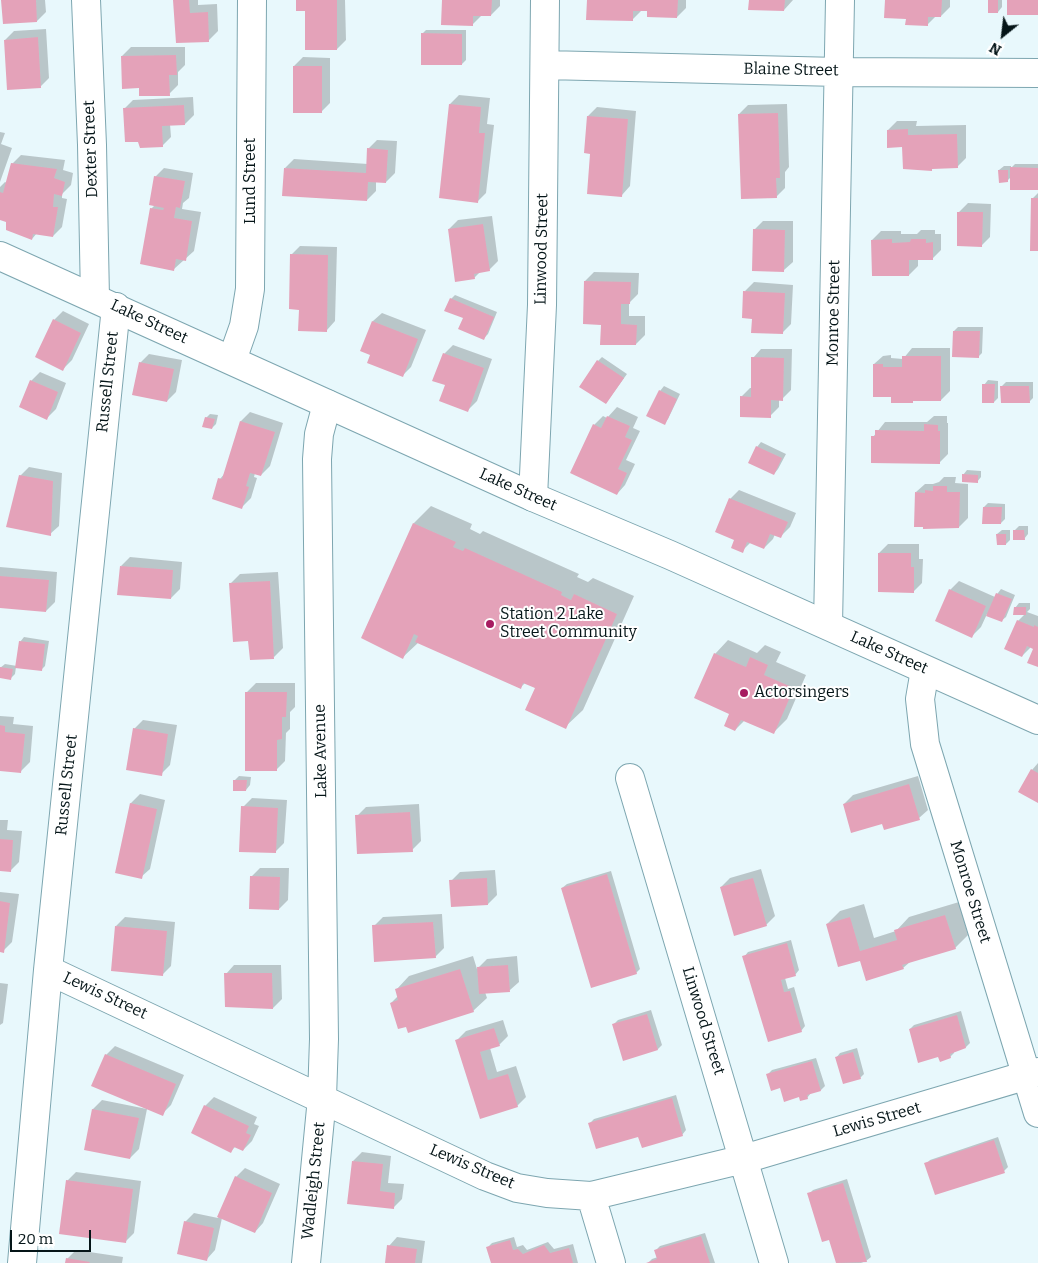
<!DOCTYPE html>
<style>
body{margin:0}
#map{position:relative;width:1038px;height:1263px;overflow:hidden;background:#e8f8fc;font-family:Bitter,serif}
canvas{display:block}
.north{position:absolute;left:978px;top:10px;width:50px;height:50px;-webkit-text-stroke:4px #fff;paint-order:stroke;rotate:209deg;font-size:14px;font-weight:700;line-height:20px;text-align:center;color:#051518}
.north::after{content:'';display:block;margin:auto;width:18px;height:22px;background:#051518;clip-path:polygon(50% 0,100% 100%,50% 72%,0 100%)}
.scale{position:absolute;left:10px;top:1230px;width:81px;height:22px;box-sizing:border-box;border:2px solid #051518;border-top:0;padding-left:6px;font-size:15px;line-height:18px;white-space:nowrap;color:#051518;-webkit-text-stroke:4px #fff;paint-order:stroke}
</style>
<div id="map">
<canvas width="1038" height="1263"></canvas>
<div class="north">N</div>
<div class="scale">20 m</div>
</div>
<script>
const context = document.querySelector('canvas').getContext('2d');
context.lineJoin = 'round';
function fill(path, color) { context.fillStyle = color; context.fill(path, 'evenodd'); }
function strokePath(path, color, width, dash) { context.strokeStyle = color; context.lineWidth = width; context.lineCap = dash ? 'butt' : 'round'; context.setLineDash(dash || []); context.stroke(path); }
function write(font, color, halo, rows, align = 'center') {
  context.font = font + ' Bitter,serif'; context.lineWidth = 4; context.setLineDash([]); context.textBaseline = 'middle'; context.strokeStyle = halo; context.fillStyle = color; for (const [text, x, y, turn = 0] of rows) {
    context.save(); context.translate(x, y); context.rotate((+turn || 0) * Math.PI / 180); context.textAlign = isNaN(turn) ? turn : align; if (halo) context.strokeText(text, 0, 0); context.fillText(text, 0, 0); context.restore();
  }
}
const shadow = new Path2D(`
 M2,0H45L46,12L37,21Z
 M175,0H198V5L217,4L218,31L209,40L177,42Z
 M297,0H345L346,40L337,49Z
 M443,0H500V6L491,15L481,16L473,24Z
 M588,0H686V8L677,17L648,10L641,11L632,20Z
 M750,0H793L784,10Z
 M886,0H950V7L941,16H936L927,25L907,17Z
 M989,0H1002V7L998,12Z
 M46,29L49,78L40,87L5,40L14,31Z
 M426,30H466V60L462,64L422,34Z
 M131,47H185V65L178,72V85L169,94L140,87L122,56Z
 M303,57L330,58V103L321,112L294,66Z
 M459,95L490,98L487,124L494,125L486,193L478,201L441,197L450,104Z
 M193,97L194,115L185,124H170L171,137L162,146L124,109L133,100Z
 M787,104L789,167L785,172V188L776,197L739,114L748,105Z
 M597,107L636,111L630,186L622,195L591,153L588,116Z
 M897,121H917L916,126L966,125V158L957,167L933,168L931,170L904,146L888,130Z
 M0,132L5,133L1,144L12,148L0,182Z
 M377,140L397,141L395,173L386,182L376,181V191L367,200L285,168L294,159L368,164V149Z
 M21,155L65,160L63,170L73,173L71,185L62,194V198L67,199L62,227L53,236L37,233L32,239L8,221L0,219V187L5,182L7,183L12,164Z
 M1015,164H1038V188L1011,177L1007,181L999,170L1004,166H1011V168Z
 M164,168L193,173L189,198L183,203L182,209L201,212L194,251L174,269L151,209L155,205V177Z
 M1038,193V250L1032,199Z
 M968,203L991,204L990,237L981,246L959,212Z
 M492,216L498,261L489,270L481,271L474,278L449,229L458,220Z
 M763,221H793V262L784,270L754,230Z
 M921,230H935V234H941V250L932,259H918V266L909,275L872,240L881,231H901V234H917Z
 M300,246L337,247L335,321L327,330L300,309L291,255Z
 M594,272L639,273L638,294L629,303V316H645V335L636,344L602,324L585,281Z
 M754,282L793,285L791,324L782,333L745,291Z
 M455,295L497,312L488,334L484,338L464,317L451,299Z
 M63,311L89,324L72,360L63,369L54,320Z
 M382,313L426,330L411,367L402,376L371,354L373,321Z
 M958,327H983L982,353L978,357L954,331Z
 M453,345L492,359L477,401L468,410L447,384L444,354Z
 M912,348H950V391L941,400H914L912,402L892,396L874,364L883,356L891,355V358L903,359Z
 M761,349H792L791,390L782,399H779V407L770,416L741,397L750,388H752L753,358Z
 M149,354L182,360L176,392L167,401L140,363Z
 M602,357L627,374L606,403L598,361Z
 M40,372L66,383L56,409L47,418L31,381Z
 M988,380L998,381V398L994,402L984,385Z
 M1006,382H1033V398L1029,402L1002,386Z
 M664,386L680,394L668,419L664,423L660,391Z
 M617,407L638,417L633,428L640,431L626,460L635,464L625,485L617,494L594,425L603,416L607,418Z
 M250,412L283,423L270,466L261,475L255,473L254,477L257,478L251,498L242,507L220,479L225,473L241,421Z
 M210,414L218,415L216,424L212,428L206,418Z
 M934,416H947V423H948V454L939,463L873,437L885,422H927Z
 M761,442L786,454L778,469L774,474L757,447Z
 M29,467L62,473L59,526L50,534L20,476Z
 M967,470L981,471V477L977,482L963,475Z
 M944,477H956L955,483L968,484V518L959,527L916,492L925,484H933L939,482Z
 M739,490L796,513L790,527L781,536L775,534L773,539L764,548L751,542L742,551L736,539L730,499Z
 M988,503L1005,504V519L1001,523L984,507Z
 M431,506L472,524L470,529L480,534L483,531L579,574L577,577L588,582L593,578L634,596L583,710L565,727L536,688L525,683L520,688L419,642L403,657L362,637L414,523Z
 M1019,526H1028V534L1024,539L1015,530Z
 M1002,530H1010V540L1006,544L997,534Z
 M888,544H919V559H923L922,583L913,592L879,553Z
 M130,557L182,562L180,589L171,598L121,566Z
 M0,567L57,572L55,602L46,611L0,607Z
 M278,572L283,648L274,657L250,639L231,583L240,574Z
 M959,581L995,597L1001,589L1015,595L1006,617L1001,621L987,614L981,627L972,636L950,590Z
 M1019,603H1030V609L1027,612L1038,616V666L1035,648L1031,647L1022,656L1018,621L1026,613L1015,608Z
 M24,637L49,641L45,666L41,670L16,667L15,674L11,678L0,677V668L5,664L17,666L20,642Z
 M728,640L757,653L765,645L781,652L776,662L806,675L787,719L773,733L745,720L735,730L715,654Z
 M256,683H295V707L290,712V729L286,733L285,761L276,770L247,692Z
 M0,716L14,717L13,724L33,726L30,762L21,771L0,769Z
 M143,720L177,725L170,765L161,774L134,729Z
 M1038,763V802L1032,770Z
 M239,776L251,777L250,785L246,790L235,780Z
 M918,776L928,810L919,818L883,823L844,804L853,795Z
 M140,794L165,800L150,869L141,877L116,872L131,803Z
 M252,798L287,800L284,843L275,852L243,807Z
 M419,804L421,841L412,850L357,816L366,807Z
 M0,820H8L7,830L22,831L19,862L10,871L0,870Z
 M260,868H289L288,900L279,909L251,877Z
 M761,869L775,916L766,925L721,887L730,878Z
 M495,870L497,895L488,904L451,881L460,872Z
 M611,871L640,969L636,973L562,888L567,884Z
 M0,892L19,894L12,942L3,951H0Z
 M959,902L968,935L955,948L910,962L903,968L861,959L827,924L840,911L864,904L874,938L896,931L909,917Z
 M442,914L444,948L435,957L374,926L383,917Z
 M125,917L175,922L171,966L162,975L116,926Z
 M791,940L799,970L795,975L785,978L788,989L794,987L805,1026L801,1031L744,957L748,952Z
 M473,956L477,969L487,959L517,956L519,982L510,990L485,992L487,998L473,1011L391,1003L398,996L396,990L409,976Z
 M234,965H281L282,999L273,1008L226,974Z
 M0,983L8,984L3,1023L0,1025Z
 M651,1010L662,1045L658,1049L624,1059L614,1024L618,1020Z
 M961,1011L970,1043L966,1047L954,1051V1053L950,1057L939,1055L910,1029L914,1025Z
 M503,1020L508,1036L499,1045L490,1048L497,1072L516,1066L526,1097L517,1106L481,1117L457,1040L466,1031Z
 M115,1046L184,1075L171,1105L162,1114L106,1055Z
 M857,1048L864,1074L860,1078L836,1058L840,1053Z
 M816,1058L825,1086L821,1090L811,1093L807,1098L780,1087L767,1075L772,1070Z
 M676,1095L686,1130L682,1135H639L589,1124L594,1119Z
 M214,1097L257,1117L254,1124L259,1126L252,1141L243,1150L236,1146L231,1151L205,1106Z
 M102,1100L147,1109L139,1149L130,1158L85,1149L93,1109Z
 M998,1137L1008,1167L1004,1171L926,1164L930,1160Z
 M362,1152L391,1156L388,1183L404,1184L402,1199L393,1208L353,1161Z
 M245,1168L280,1184L263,1223L255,1232L222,1218L215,1250L207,1259L185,1222L194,1213L218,1218L236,1177Z
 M76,1172L141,1181L134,1233L125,1242L67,1181Z
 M847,1179L871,1257L866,1261L861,1263H837L830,1238L809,1194L813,1190Z
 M705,1233L715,1263H648L652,1259L658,1257L656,1250L660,1246Z
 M397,1237L425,1241L422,1263H386L389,1246Z
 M514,1237L517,1247L523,1245L527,1250L548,1242L554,1249L573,1244L578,1263H492L488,1247L492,1243Z
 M76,1250L123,1257L122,1263H66L67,1259Z`);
const building = new Path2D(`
 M1,0H36L37,22L3,24Z
 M173,0H189L190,13L208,12L209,42L176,43Z
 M296,0H337V50H305V11H296Z
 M442,0H492L491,16H473V26L441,25Z
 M587,0H678L677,18L647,17V11H633V21L586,20Z
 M749,0H785L784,11L748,10Z
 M885,0H942L941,17H928V26L905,25L906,19L884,18Z
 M988,0H998V13H988Z
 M1007,0H1038V15H1007Z
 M421,33L462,34V65H421Z
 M38,37L41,88L7,90L4,40Z
 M176,55L177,75H169L170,96H139V88L122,89L121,56Z
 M293,66H322V113H293Z
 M449,104L481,107L479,133H485L478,203L439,198Z
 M184,105L185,125L162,126L163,147L140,148L138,142H125L123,108Z
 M778,113L780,178H776L777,198L741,199L738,114Z
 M587,116L628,119L622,197L587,194L590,154L584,153Z
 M908,129V135L957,134L958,168L932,169V171L903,169L902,147L887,148V130Z
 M367,148L388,150L386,183L368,182L367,201L282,196L284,168L366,173Z
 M11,163L57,169L54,178L65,182L62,196L54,194L53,207H58L53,237L33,234L32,240L6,230V222L0,220V192L3,193Z
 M1010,167L1038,168V190H1010Z
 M998,170H1008V182L999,183Z
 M154,176L185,181L180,208L176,207L174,218L192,221L186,261L176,259L174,271L140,264L150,208L163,210L164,208L149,205Z
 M1031,198H1038V251H1030Z
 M957,212H983L982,247L957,246Z
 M483,224L490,271L474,274L475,279L455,282L448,229Z
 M753,229L785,230L784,272L752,271Z
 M892,239V243L910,242L911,239H926V243L933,242V260H909V276H872L871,240Z
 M290,254L328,255L327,332L298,331L299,310L289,309Z
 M584,281L631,282L630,304H621V324L637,325L636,345H600L601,325L583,324Z
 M743,291L785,293L783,334L751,333L752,319L742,318Z
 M450,298L494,317L484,340L458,329L463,318L444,311Z
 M53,319L81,333L63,371L35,357Z
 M372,321L418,339L403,377L367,363L370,355L360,351Z
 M953,331H980L979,358L952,357Z
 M443,353L484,368L468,412L439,401L445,385L432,381Z
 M902,356H941V401H913V403H891V397H873V364H883V367H902Z
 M751,357L784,358L783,401L771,400V418L740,417V396L751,397Z
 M597,360L624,378L606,404L579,387Z
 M139,362L174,369L167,402L132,395Z
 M30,380L58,392L47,420L19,407Z
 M982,384H995L994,403H982Z
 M1000,386H1029L1030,403H1001Z
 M659,390L677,399L665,425L646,416Z
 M607,416L630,426L625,437L632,440L618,469L627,473L617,495L570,473L593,424L601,428Z
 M205,417L215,419L212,429L202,427Z
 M240,421L275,432L261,476L250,473L246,486L249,487L242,509L212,499L218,478L222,479Z
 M924,424L938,425V431H940V464L871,463V436H875V430L924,431Z
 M756,446L782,458L774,475L748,463Z
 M962,474L978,475V483L962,482Z
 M19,475L53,481L51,536L6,527Z
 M933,486H947V492H960L959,528L923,529V527H914L915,492L925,493V490L933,491Z
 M729,498L788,522L781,538L770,534L764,549L747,542L743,553L731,548L734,540L715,532Z
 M983,507H1002L1001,524H982Z
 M413,523L456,542L453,547L463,551L465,548L562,592L561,595L571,600L574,594L617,614L566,729L525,710L535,688L523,683L521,689L415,642L418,636L414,634L403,659L361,638Z
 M1013,530H1024L1025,540H1013Z
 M996,534H1006V545H997Z
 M878,553H911V567H914V593L878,592Z
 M120,566L173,570L171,599L117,595Z
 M0,576L49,580L46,612L0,608Z
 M270,581L274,659L250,660L248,641L233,642L229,583Z
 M949,589L986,606L972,638L935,621Z
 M996,593L1012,599L1002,622L986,616Z
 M1014,607H1026V615H1013Z
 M1017,620L1034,627V625L1038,627V667L1027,663L1033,649L1027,646L1022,657L1004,649Z
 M19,641L45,644L42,671L15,668Z
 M714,653L746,667L750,657L768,665L764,675L794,688L774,734L741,720L735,731L724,726L729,714L694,698Z
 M0,667L13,669L11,680L0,678Z
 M245,692H287L286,717H282V739L277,740V771H245Z
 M0,725L5,726V732L25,734L21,773L0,771Z
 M133,728L168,734L162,776L126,770Z
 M1031,769L1038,773V803L1018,792Z
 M233,780H247L246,791H233Z
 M909,784L920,820L884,830L882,824L851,833L843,804Z
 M130,803L157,809L142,879L115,873Z
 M241,806L278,808L276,853L239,852Z
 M410,812L413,852L357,854L355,815Z
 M0,839L13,840L11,872L0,871Z
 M607,874L637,974L591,988L561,888Z
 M250,876L280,877L279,910L249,909Z
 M487,878L488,905L451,907L449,880Z
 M753,878L767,926L734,936L720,887Z
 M0,901L10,903L4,953L0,952Z
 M945,915L956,949L902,965L904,969L866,981L860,961L838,967L826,924L850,917L860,951L897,940L894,930Z
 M433,922L436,958L374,962L372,925Z
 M115,926L167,931L163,976L111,971Z
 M787,943L796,976L781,980L784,992L790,991L802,1032L768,1042L742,956Z
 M508,965L510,992L479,994L477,967Z
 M460,969L474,1012L408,1033L406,1027L398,1029L390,1003L398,1000L395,989Z
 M224,973H272L273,1009L225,1007Z
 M647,1014L658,1050L623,1061L612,1024Z
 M957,1015L966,1048L950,1054L951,1058L940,1062L938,1057L918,1063L909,1029Z
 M494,1028L500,1046L480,1052L488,1080L508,1074L518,1107L480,1119L455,1040Z
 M853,1052L861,1079L843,1084L835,1057Z
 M105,1054L176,1084L163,1116L91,1086Z
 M812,1061L821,1091L807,1095L808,1099L800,1101L799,1097L784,1102L780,1088L771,1091L766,1074Z
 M672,1098L683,1136L642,1148L638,1137L596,1149L588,1123Z
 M204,1105L249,1126L246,1133L251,1135L243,1151L234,1147L231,1153L191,1133Z
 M92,1109L139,1118L130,1159L84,1150Z
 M994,1140L1005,1173L935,1195L924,1163Z
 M352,1161L383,1164L380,1191L395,1193L394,1209L347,1204Z
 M235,1176L272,1193L255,1233L217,1217Z
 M66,1180L133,1189L126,1243L59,1234Z
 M843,1183L867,1262L836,1263L829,1240L822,1242L807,1193Z
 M184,1221L214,1228L207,1261L177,1254Z
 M701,1236L710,1263H646L657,1259L654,1250Z
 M510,1240L513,1250L518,1249L523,1254L544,1245L550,1253L569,1248L573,1263H491L486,1247Z
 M387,1245L417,1249L415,1263H385Z
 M66,1258L90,1262L89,1263H65Z`);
const street = new Path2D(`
 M86,0L92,145L95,298
 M545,65L839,72L1038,73
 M232,360L244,326L250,289L252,0
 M533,497L542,305L545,0
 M828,625L840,0
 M925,670L920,699L925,744L1038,1113
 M630,778L774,1263
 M48,970L485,1176L517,1188L547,1193L591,1196L744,1159L1038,1072
 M591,1196L611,1263
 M22,1263L48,970L116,307
 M306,1263L322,1098L324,1039L317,459L319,434L327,404`);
const secondary = new Path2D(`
 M0,256L533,497L670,555L1038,720`);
const markers = [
 [490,624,5,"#a71c61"],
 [744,693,5,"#a71c61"]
];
const streetNames = [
 ["Blaine Street",791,70,1],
 ["Dexter Street",91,149,-92],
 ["Lund Street",251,181,-90],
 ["Linwood Street",542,249,-89],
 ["Monroe Street",834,313,-89],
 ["Lake Street",149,322,25],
 ["Russell Street",108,382,-84],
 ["Lake Street",518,490,24],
 ["Lake Street",889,653,24],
 ["Lake Avenue",321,751,-91],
 ["Russell Street",67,785,-84],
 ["Monroe Street",970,892,73],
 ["Lewis Street",105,996,25],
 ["Linwood Street",703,1021,73],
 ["Lewis Street",877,1120,-16],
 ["Lewis Street",472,1167,23],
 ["Wadleigh Street",314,1181,-84]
];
const poiNames = [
 ["Station 2 Lake",500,615],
 ["Street Community",500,633],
 ["Actorsingers",754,693]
];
fill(shadow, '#0003');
fill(building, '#e4a2b9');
strokePath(street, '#7da6b0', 30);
strokePath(secondary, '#7da6b0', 30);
strokePath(street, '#fff', 28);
strokePath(secondary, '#fff', 28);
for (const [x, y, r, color] of markers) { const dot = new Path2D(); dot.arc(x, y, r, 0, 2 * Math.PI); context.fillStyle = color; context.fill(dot); strokePath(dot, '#fff', 2); }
write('16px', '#051518', '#fff', streetNames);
write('16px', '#051518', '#fff', poiNames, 'left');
</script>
